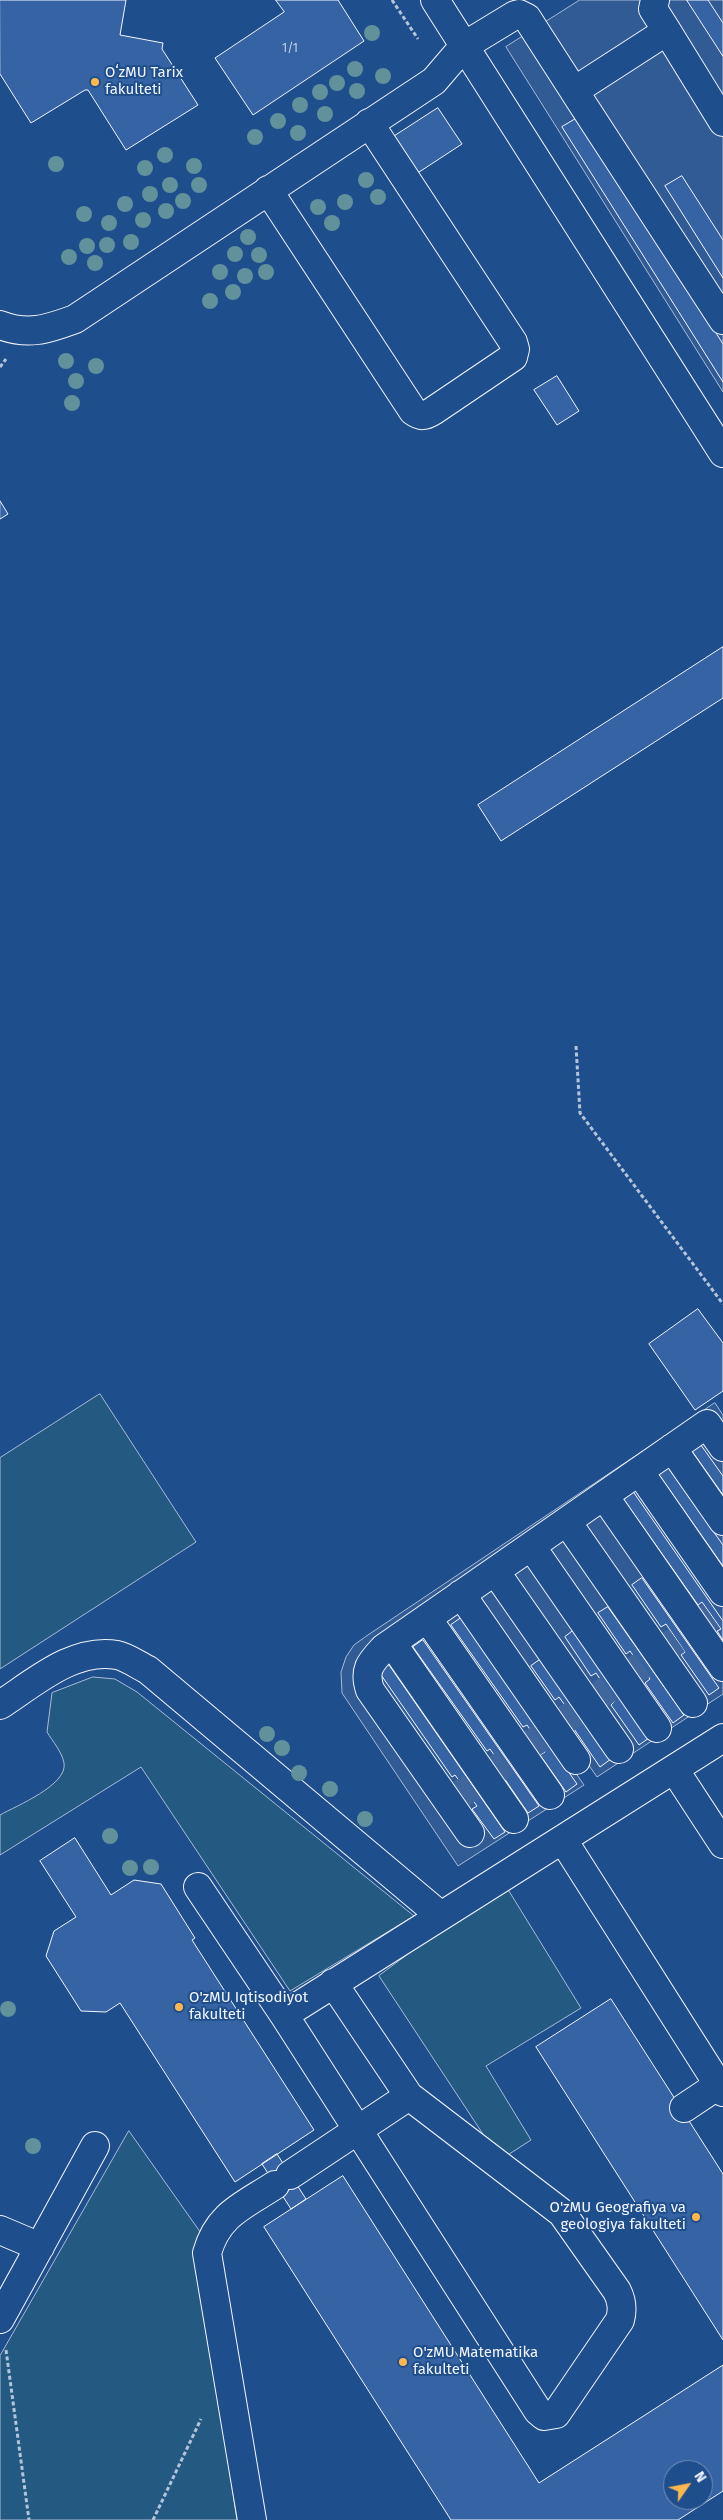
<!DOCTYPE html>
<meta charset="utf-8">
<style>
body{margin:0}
#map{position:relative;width:723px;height:2520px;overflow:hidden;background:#1f4e8c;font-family:"Fira Sans",sans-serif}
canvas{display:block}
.north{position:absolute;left:663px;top:2460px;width:50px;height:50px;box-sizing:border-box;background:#1f4e8c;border:1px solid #7391ba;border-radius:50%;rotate:57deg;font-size:14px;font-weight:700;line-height:20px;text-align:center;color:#f2f6ff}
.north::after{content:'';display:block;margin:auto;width:18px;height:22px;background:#ffb74d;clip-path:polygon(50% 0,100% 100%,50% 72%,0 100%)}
</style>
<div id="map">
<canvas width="723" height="2520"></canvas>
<div class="north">N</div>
</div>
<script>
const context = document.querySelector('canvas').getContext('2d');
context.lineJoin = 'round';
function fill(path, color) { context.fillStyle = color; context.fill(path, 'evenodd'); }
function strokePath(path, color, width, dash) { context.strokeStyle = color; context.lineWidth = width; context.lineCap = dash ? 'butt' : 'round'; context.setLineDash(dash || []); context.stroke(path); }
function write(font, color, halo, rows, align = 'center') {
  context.font = font + ' "Fira Sans",sans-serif'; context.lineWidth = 4; context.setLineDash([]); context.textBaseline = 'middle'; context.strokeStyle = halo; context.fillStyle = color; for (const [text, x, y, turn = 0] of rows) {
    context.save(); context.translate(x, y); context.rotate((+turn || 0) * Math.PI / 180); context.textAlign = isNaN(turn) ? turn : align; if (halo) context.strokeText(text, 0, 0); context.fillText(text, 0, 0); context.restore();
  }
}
const green = new Path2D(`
 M100,1394L196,1542L0,1669V1458Z
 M93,1677L115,1679L137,1692L414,1916L290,1991L141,1767L0,1855V1815C16,1806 68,1785 64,1763C62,1752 53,1742 47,1732L52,1693Z
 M504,1883L581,2008L486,2066L531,2140L500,2160L379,1976Z
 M129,2131L203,2236L200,2276L237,2520H0V2356Z`);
const parking = new Path2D(`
 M580,0H723V392L506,47Z
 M715,1403L723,1415V1694L597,1777L588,1764L575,1772L584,1785L458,1866L342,1693L341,1672L346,1657L354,1645L365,1637Z`);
const building = new Path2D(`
 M0,0H126L120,35L163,43L162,49L198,105L126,150L88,90H85L31,123L0,74Z
 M276,0H338L364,41L253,115L215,58L284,12Z
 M687,0H708L723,23V56Z
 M438,108L462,144L413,176L390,139Z
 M579,117L723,344V382L562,127Z
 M682,176L723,240V278L665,186Z
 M557,376L579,411L557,425L534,390Z
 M0,501L8,514L0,519Z
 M723,647V698L501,841L478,805Z
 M698,1309L723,1343V1391L695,1410L649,1344Z
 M698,1441L723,1476V1495L689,1447Z
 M667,1466L723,1545V1566L657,1472Z
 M632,1490L723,1621V1640L717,1631L721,1629L702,1602L698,1605L622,1497Z
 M642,1578L719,1688L709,1695L681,1655L685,1652L666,1624L661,1627L632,1585Z
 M608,1607L684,1715L673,1723L645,1683L650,1679L630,1651L626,1654L598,1613Z
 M461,1618L577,1784L566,1792L540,1755L545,1752L527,1725L523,1727L451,1625Z
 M574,1630L649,1738L639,1745L611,1705L615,1701L596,1673L591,1676L565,1637Z
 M423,1640L539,1806L528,1813L504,1778L508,1775L490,1749L487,1751L413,1647Z
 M541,1659L611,1759L600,1767L574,1729L579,1725L559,1697L555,1700L531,1666Z
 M389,1665L505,1832L494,1839L472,1809L477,1806L455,1775L452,1777L379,1672Z
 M75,1838L111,1895L134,1880L161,1884L195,1938L192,1940L314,2130L235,2182L120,2003L106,2012L81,2011L46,1956L54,1931L76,1917L40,1861Z
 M611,1999L723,2174V2340L536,2047Z
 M277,2154L306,2199L291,2209L262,2164Z
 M343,2176L539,2483L723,2365V2491L678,2520H451L264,2227ZM673,2470H703V2500H673Z`);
const minorTunnel = new Path2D(`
 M449,1803L723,1607`);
const path = new Path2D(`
 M392,0L418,39
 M0,367L6,359
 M576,1046L580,1113L723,1304
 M6,2350L29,2520
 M153,2520L201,2419`);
const minor = new Path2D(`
 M435,0L723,453
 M667,31L723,122
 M574,91L723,320
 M268,190L413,411C421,417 425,416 433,411L513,357L515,349L513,342L369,123
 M0,325C29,336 47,329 75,319L434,81L464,46L515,15L519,14L527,18L574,91L667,31L653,9L655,0
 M672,1448L723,1521
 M639,1471L723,1592
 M604,1496L723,1667
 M567,1522L693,1703
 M531,1546L657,1728
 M495,1571L619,1749
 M461,1594L576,1760
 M427,1618L550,1795
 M392,1643L514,1819
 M0,1705C34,1683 74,1647 117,1655C127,1657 138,1665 148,1670L441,1916L723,1738
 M674,1769L723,1844
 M470,1833L370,1690C363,1669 371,1662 384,1648L707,1424L723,1447
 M563,1840L723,2092
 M198,1887L284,2015L538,2411L544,2416L556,2414L620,2320C623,2309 622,2301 617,2291L562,2213L409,2096L333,1983
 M284,2015L441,1916
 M684,2108L723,2082
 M290,2175L409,2096
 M0,2230L40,2247
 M0,2319L95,2146
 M252,2520L207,2253C218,2214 243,2206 275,2185`);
const trees = [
 [372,33],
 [355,69],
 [383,76],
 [337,83],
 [357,91],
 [320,92],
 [300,105],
 [325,114],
 [278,121],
 [298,133],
 [255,137],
 [165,155],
 [56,164],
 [194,166],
 [145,168],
 [366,180],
 [170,185],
 [199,185],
 [150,194],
 [378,197],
 [183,201],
 [345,202],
 [125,204],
 [318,207],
 [166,211],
 [84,214],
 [143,220],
 [109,223],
 [332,223],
 [248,237],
 [131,242],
 [107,245],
 [87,246],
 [235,254],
 [259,255],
 [69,257],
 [95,263],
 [220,272],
 [266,272],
 [245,276],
 [233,292],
 [210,301],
 [66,361],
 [96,366],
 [76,381],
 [72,403],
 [267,1734],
 [282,1748],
 [299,1773],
 [330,1789],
 [365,1819],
 [110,1836],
 [151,1867],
 [130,1868],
 [8,2009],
 [33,2146]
];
const markers = [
 [95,82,5,"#ffb74d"],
 [179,2007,5,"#ffb74d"],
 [696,2217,5,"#ffb74d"],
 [403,2362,5,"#ffb74d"]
];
const numberNames = [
 ["1/1",290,49]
];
const poiNames = [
 ["OʻzMU Tarix",105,73],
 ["fakulteti",105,90],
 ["O'zMU Iqtisodiyot",189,1998],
 ["fakulteti",189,2015],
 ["O'zMU Geografiya va",686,2208,"right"],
 ["geologiya fakulteti",686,2225,"right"],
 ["O'zMU Matematika",413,2353],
 ["fakulteti",413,2370]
];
fill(green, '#245a82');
strokePath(green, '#a8bbd7', 1);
fill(parking, '#305b95');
strokePath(parking, '#a8bbd7', 1);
fill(building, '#3563a3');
strokePath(building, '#f2f6ff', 1);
strokePath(minorTunnel, '#3f679d', 28, [28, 14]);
strokePath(minor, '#f2f6ff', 30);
strokePath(path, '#b3c4dc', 3, [4, 2.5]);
strokePath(minor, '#1f4e8c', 28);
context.fillStyle = '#61919a';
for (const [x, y] of trees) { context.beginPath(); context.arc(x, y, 8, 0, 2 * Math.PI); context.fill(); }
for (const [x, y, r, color] of markers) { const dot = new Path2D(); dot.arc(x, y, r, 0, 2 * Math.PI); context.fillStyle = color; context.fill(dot); strokePath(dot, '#1f4e8c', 2); }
write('12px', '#c3d1e8', null, numberNames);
write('15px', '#f2f6ff', '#1f4e8c', poiNames, 'left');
</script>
